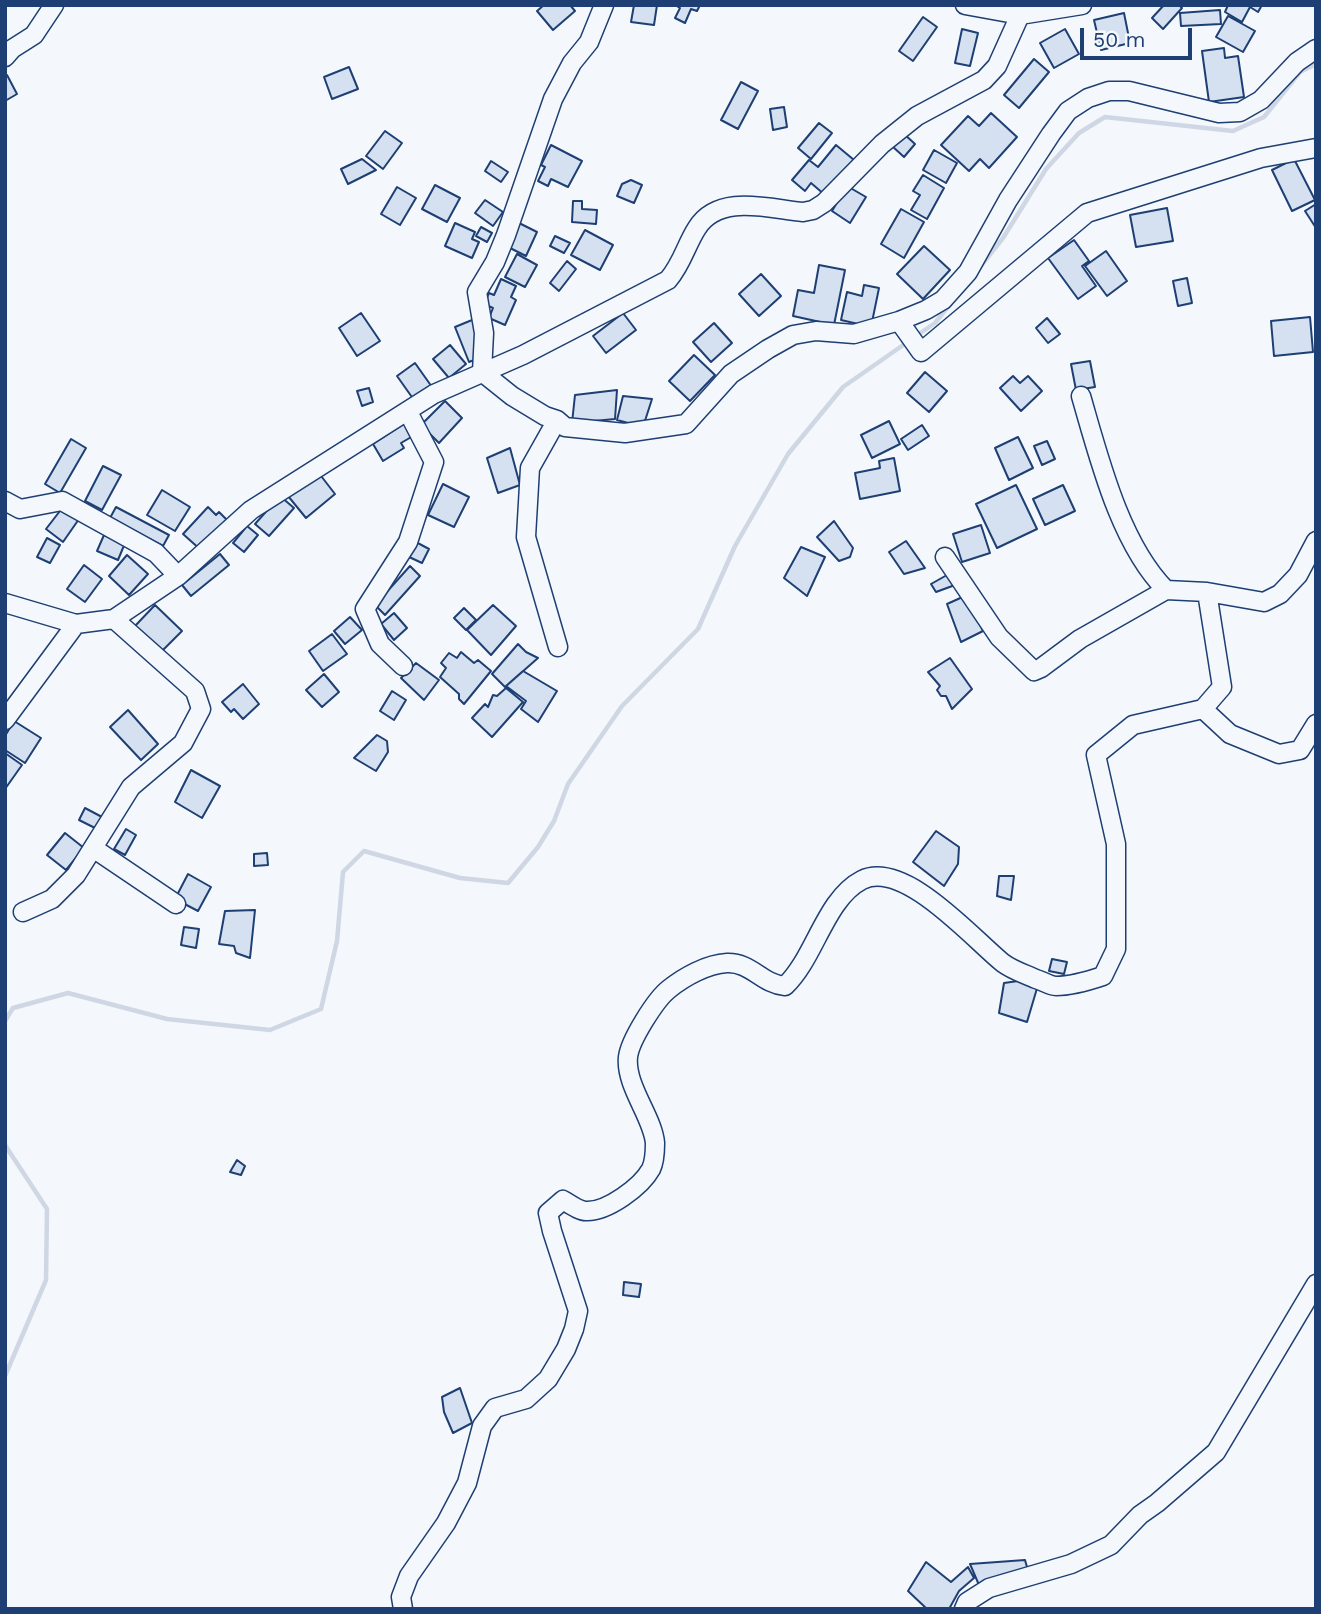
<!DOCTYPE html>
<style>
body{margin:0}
#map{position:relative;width:1321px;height:1614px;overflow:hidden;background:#f4f7fb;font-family:"Work Sans",sans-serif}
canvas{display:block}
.frame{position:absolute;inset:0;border:7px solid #1d3f73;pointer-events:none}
.scale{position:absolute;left:1080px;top:28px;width:112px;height:32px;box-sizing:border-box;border:4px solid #1d3f73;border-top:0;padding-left:9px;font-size:21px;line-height:24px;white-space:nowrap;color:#1d3f73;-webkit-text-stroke:5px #f4f7fb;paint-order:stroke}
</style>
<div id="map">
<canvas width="1321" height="1614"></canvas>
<div class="frame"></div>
<div class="scale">50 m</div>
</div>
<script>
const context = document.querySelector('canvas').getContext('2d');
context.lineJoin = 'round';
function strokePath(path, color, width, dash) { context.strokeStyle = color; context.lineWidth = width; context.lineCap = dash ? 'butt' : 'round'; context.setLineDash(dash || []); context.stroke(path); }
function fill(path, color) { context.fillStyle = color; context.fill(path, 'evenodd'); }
const stream = new Path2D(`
 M980,267L1003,238L1046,169L1079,133L1105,117L1233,131L1264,117L1300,72L1316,64
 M916,336L935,323L950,304
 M5,1021L13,1008L68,993L167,1019L270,1030L321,1009L337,941L343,872L364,851L460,878L508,883L538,847L554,821L568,784L622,706L698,629L735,546L788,454L843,387L909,341
 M5,1145L47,1209L46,1280L5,1376`);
const building = new Path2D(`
 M544,5H570L575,11L553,30L537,11Z
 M634,5H657L654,25L631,22Z
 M675,5H700L697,11L691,9L685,23L675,18L680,8Z
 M1164,5H1179L1182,8L1163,29L1152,18Z
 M1228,5H1262L1258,12L1250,7L1242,22L1225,12Z
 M1220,10L1221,24L1181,26L1180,13Z
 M1124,13L1130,43L1101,50L1094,20Z
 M1228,16L1255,31L1243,52L1216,37Z
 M923,17L937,27L913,61L899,51Z
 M962,29L978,33L970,66L955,63Z
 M1065,29L1079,54L1054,68L1040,43Z
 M1224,48L1225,58L1238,56L1244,97L1209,102L1202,51Z
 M1034,59L1049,72L1019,108L1004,95Z
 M349,67L358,89L332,99L324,77Z
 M7,75L17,94L5,101V76Z
 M741,82L758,91L738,129L721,120Z
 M784,107L787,127L773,130L770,109Z
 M991,113L1017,137L989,168L980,159L969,171L941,145L968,116L979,126Z
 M819,123L832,133L811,159L798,148Z
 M385,131L402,143L383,169L366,156Z
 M903,133L915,144L904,157L892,146Z
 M551,145L582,161L568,187L551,179L548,186L538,181L545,167L541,165Z
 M836,145L854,160L825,195L811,183L805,191L792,180L809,160L818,167Z
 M934,150L957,163L946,183L923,170Z
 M362,159L376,170L348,184L341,169Z
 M1294,159L1315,200L1292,211L1272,170Z
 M491,161L508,172L501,182L485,171Z
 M923,175L944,188L927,219L911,210L920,195L913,191Z
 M631,180L642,185L634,203L617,196L622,184Z
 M435,185L460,198L447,222L422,209Z
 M847,186L866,197L850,223L832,211Z
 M397,187L416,198L400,225L381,214Z
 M485,200L503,212L493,226L475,213Z
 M573,201H582V209L597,210L596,224L572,222Z
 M1316,204V228L1305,211Z
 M1167,208L1173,241L1136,247L1130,215Z
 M901,209L924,222L904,258L881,244Z
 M517,222L537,232L526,256L506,246Z
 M455,223L475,232L472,239L479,242L472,258L445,246Z
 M481,227L492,233L487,242L476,236Z
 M585,230L613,245L600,270L571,255Z
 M555,236L570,243L564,253L550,246Z
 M1074,240L1089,261L1082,266L1096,286L1078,299L1048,258Z
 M924,246L950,270L923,299L897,274Z
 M1106,251L1127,281L1107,296L1085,266Z
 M517,254L537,265L525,287L505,277Z
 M567,261L576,269L559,291L550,283Z
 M819,265L845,270L834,325L793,316L798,290L814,293Z
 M761,274L781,296L759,316L739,294Z
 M1187,278L1192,303L1178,306L1173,281Z
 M501,279L516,286L511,297L516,300L505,325L489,318L493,308L484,304L489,293L494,295Z
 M864,285L879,288L871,327L841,320L847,292L862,296Z
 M361,313L380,341L357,356L339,328Z
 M623,313L636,330L606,353L593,336Z
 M1310,317L1313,352L1274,356L1271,321Z
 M477,318L492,353L469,362L455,327Z
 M1047,318L1060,334L1048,343L1036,328Z
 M714,323L732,343L711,362L693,342Z
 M450,345L466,364L449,378L433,359Z
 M694,355L715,375L690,401L669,381Z
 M1090,361L1095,387L1076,390L1071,364Z
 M415,363L432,387L414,400L397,376Z
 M925,372L947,391L929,412L907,393Z
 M1013,376L1020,383L1028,376L1042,391L1021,411L1000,388Z
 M369,388L373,402L362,406L357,391Z
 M617,390L615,419L572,423L575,395Z
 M623,396L652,399L643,427L617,420Z
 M445,401L462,418L439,443L421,425Z
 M889,421L900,444L872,458L861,435Z
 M405,423L413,436L401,443L404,448L383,461L373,444Z
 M922,425L929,436L908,450L901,439Z
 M1018,437L1033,468L1009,480L995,448Z
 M71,439L86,448L60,493L45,484Z
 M1047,441L1055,459L1042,465L1034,446Z
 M510,448L520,485L498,493L487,458Z
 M894,458L900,491L860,499L855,473L880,468L879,461Z
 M103,466L121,475L102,510L85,501Z
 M318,472L335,494L306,518L288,496Z
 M443,484L469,497L454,527L428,515Z
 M1016,485L1037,529L997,548L976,504Z
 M1063,485L1075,511L1045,525L1033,499Z
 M162,490L190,507L175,531L147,515Z
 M280,496L294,508L269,536L255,524Z
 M63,507L79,519L63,542L46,529Z
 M116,507L169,535L163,546L110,518Z
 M208,507L216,515L219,512L229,522L202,551L183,534Z
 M834,521L853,548L850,557L839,561L817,537Z
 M981,525L990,553L962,562L953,534Z
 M247,526L258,535L244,552L233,543Z
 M104,535L125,543L118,560L97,551Z
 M47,538L60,545L50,563L37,557Z
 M414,541L429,549L422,563L407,556Z
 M906,541L925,568L904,574L889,552Z
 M801,547L825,557L807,596L784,578Z
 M220,554L229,565L191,596L182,585Z
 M127,555L148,574L129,595L109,576Z
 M84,565L102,579L85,602L67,589Z
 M410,566L420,576L385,615L375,605Z
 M947,575L955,585L936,592L931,584Z
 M967,595L983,631L961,642L947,604Z
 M155,605L182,631L162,651L135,626Z
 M493,605L516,626L491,655L467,630Z
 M464,608L476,620L466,630L454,618Z
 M394,613L407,628L394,640L381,624Z
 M350,617L362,630L345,644L334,631Z
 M332,634L347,654L323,671L309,651Z
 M518,644L526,652L538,658L505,687L492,674Z
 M461,652L474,663L478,660L491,671L464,704L459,699V694L440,677L446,668L441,663L449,653L457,658Z
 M950,658L972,689L952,709L946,696H941L937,690L940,686L928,672Z
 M416,663L439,680L424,700L401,678Z
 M523,671L557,691L538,722L521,709L526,701L506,686Z
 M324,674L339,692L322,707L306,690Z
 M243,684L259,704L243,719L234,709L231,712L222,702Z
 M506,688L523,702L492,737L472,718L485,704L488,707L493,695L497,696Z
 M392,691L406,700L394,720L380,711Z
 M128,710L158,744L141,760L110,727Z
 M14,721L41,738L25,763L5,750V736Z
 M377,735L387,741L388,752L376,771L354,758Z
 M5,753L22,765L5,789Z
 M191,770L220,786L202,818L175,802Z
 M85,808L102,817L97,829L79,820Z
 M126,829L136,835L125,855L114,849Z
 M936,831L959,847L958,864L944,886L913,862Z
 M65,833L84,848L66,870L47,855Z
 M267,853L268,865L254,866V854Z
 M188,874L211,887L198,911L175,899Z
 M999,876H1014L1011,900L997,896Z
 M255,910L250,958L236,953L234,946L219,944L225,911Z
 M184,927L199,929L196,948L181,945Z
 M1052,959L1067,962L1064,974L1049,971Z
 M1025,980L1038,985L1027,1022L999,1013L1004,983Z
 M237,1160L245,1166L241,1175L230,1172Z
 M624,1282L641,1284L639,1297L623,1295Z
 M460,1388L472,1423L453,1433L444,1412L442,1397Z
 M1025,1560L1029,1574L979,1585L970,1564Z
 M926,1562L951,1582L968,1567L974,1578L959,1591L949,1609H927L908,1591Z`);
const minor = new Path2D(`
 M965,5L1020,15L1082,5
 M5,57L12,49L34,35L54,5
 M899,321L921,352L1087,213L1261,158L1316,148
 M482,372L512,396L545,416L557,420L565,427L625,433L686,424L731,374L768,349L793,335L816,331L854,334L899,321L926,310L943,300L968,272L1008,200L1051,134L1068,111L1088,98L1109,91H1129L1219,113L1240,112L1261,100L1297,62L1316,49
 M482,372L484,333L477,292L495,262L506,235L553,99L572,63L589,42L604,5
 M1081,396C1099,458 1120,544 1166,590L1207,592L1264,602L1280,594L1298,575L1316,541
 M557,420L530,468L526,537L558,647
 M5,501L20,509L62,501L156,553L178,576
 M945,557L999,637L1034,671L1041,668L1080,639L1166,590
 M5,603L76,624L114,619L178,576L251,510L434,394L523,355L668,280C682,264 686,245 697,228C719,193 769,209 803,212L813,210L824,203L882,144L917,116L984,80L997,66L1020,15
 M403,666L380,644L365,609L408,542L434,462L408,412
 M1203,709L1222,687L1207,592
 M5,720L76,624
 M93,848L176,904
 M23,912L52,899L76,875L131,787L183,743L201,709L195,691L114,619
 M403,1609L401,1597L409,1576L446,1523L467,1483L482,1426L495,1408L526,1399L548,1379L566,1349L574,1329L578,1311L552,1231L548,1213L563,1200C570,1204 579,1211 586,1211C607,1212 641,1187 651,1169C654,1163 655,1151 655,1143C653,1117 625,1086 628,1057C630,1040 656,999 669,989C684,977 707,964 727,963C751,962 762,984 785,986C815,958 825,899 862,880C904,859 973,939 1003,963C1012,970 1025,974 1036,979C1043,981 1050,986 1056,986C1072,986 1088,981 1103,976L1116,949V844L1096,755L1133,725L1203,709L1230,734L1279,754L1300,750L1316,724
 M964,1609L967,1602L989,1588L1071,1564L1111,1545L1140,1515L1157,1503L1216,1452L1316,1284`);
strokePath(stream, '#cfd7e4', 4.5);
fill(building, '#d5e0f0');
strokePath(building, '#1d3f73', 2);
strokePath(minor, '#1d3f73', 21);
strokePath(minor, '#f4f7fb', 18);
</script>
